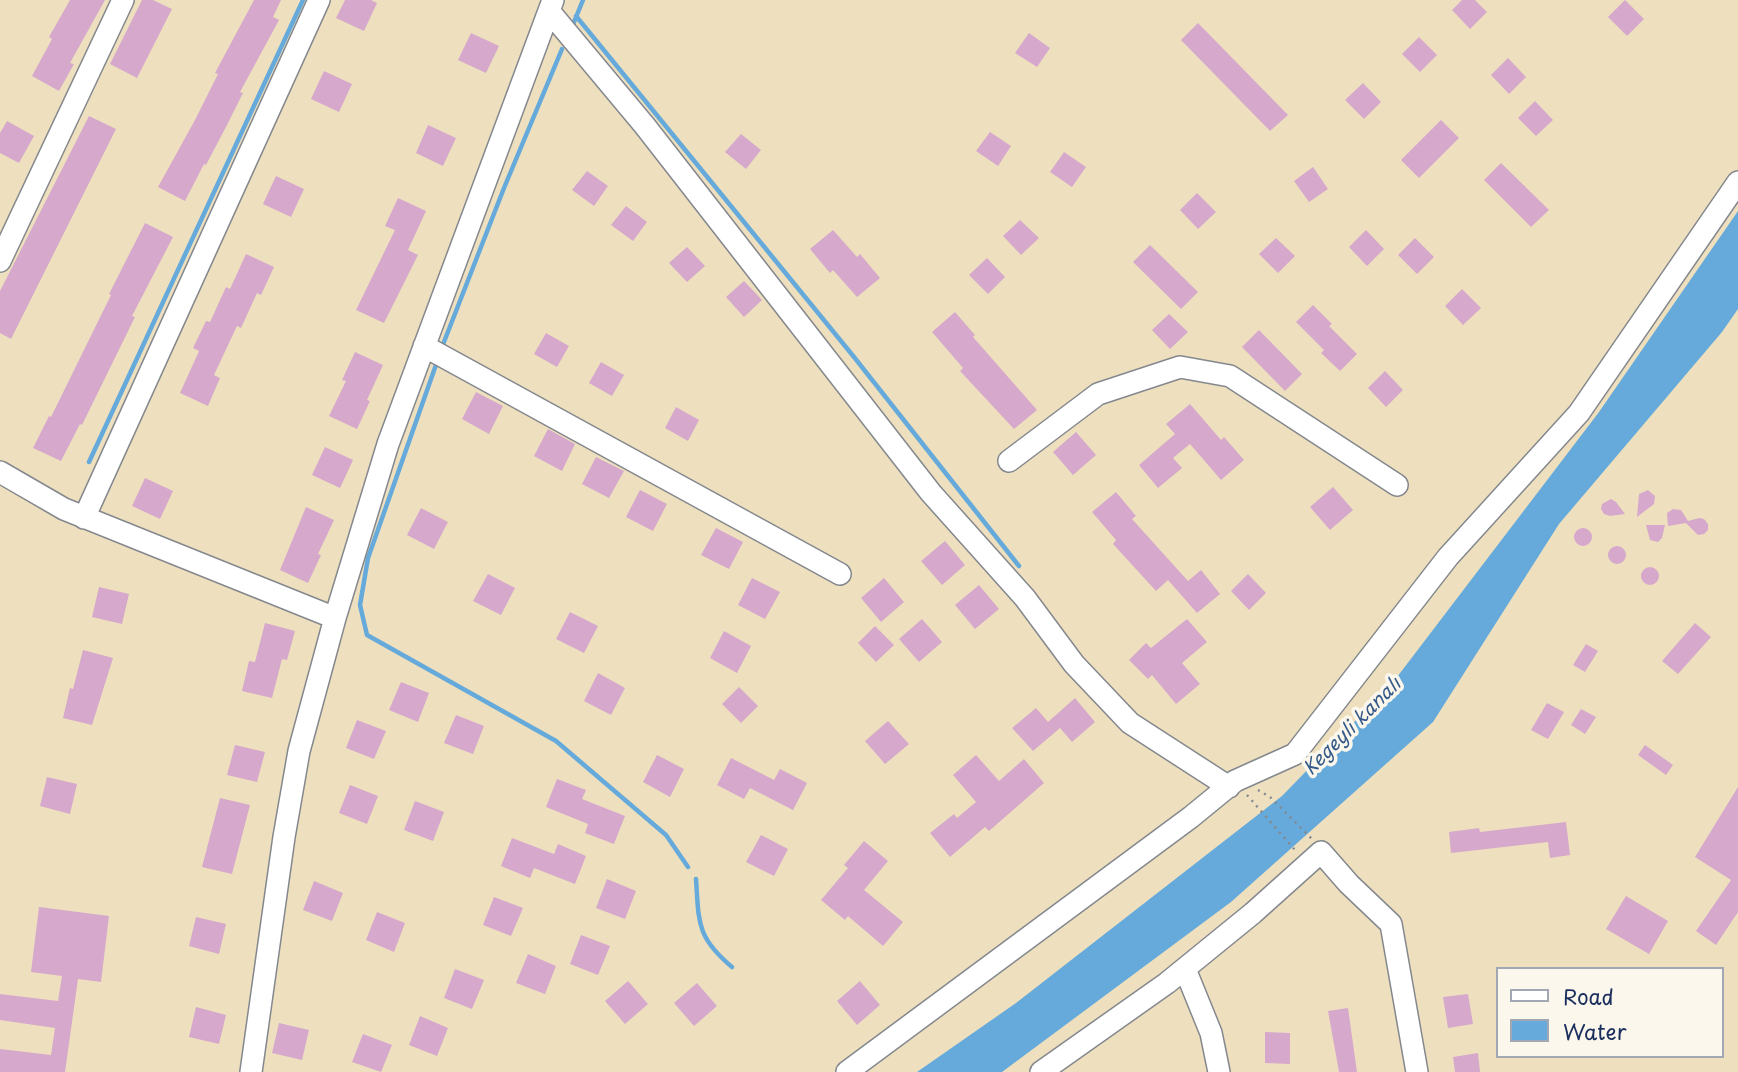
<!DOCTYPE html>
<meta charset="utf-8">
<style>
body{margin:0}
#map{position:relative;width:1738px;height:1072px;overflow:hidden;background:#eee0be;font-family:"Playpen Sans",sans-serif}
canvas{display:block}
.legend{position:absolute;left:1496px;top:967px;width:228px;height:91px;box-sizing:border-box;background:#fbf7ec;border:2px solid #a1a7b3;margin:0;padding:9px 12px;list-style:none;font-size:21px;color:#1b2f5e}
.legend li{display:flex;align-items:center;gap:14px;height:35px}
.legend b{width:35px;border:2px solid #a1a7b3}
</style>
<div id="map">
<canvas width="1738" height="1072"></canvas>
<ul class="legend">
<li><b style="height:9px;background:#fff"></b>Road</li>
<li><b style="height:19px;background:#65aadb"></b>Water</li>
</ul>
</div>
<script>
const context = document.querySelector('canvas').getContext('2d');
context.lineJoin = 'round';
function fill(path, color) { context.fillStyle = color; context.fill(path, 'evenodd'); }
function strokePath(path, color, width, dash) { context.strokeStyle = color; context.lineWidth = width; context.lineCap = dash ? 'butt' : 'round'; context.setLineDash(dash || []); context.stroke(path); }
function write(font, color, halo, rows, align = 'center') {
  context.font = font + ' "Playpen Sans",sans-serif'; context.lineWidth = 7; context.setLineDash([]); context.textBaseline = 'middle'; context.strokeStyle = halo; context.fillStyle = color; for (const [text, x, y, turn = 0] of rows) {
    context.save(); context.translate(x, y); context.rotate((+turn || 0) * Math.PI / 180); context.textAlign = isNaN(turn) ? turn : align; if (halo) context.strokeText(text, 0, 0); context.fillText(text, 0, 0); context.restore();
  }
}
const water = new Path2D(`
 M1738,211V309L1722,332L1559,524L1433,722L1231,902L1002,1072H917L1016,1003L1282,796L1394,681L1599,412Z`);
const stream = new Path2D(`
 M576,16L854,357L1019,566
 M572,27L583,0
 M442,347L504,188L562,49
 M437,362L368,558L360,605L367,635L556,741L666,835L688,867
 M89,462L303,0
 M696,879C699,922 696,937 732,967`);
const building = new Path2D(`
 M70,0H105L70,63L74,64L59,91L32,76L52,39L49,37Z
 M142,0H153L172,9L137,78L110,64Z
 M254,0H281L273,17L279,20L240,92L243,93L227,125L206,165L204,164L185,201L158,187L195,120L218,74L215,73Z
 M345,0H371L377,3L364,31L336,18Z
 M1462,0H1475L1487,12L1470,29L1452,10Z
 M1625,0L1644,19L1627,36L1608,17Z
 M1198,23L1288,115L1270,131L1181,40Z
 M471,33L499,46L486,73L458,60Z
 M1029,33L1050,48L1037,67L1015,53Z
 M1419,37L1437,55L1420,72L1402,54Z
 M1508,58L1526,77L1509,94L1491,75Z
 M324,71L352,84L339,112L311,99Z
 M1363,83L1381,102L1364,119L1345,100Z
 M1535,101L1553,120L1536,136L1518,118Z
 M89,116L116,129L11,339L0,333V291Z
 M1441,120L1459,138L1419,178L1401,160Z
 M7,121L34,136L19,163L0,153V133Z
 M428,125L456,138L443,166L416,153Z
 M990,132L1011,146L998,166L976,151Z
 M741,134L761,150L746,169L725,152Z
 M1064,152L1086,167L1072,187L1050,172Z
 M1501,163L1549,210L1531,227L1484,180Z
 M1313,167L1328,189L1309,202L1294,181Z
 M587,171L608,186L594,206L572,190Z
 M276,176L304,189L291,217L263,204Z
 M1197,193L1216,212L1198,229L1180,210Z
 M398,198L426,211L408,250L418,255L384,323L356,310L395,230L385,226Z
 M626,206L647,222L633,241L611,225Z
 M1020,220L1039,238L1021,255L1003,236Z
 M145,223L173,237L132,316L135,317L82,425L80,424L61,461L33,448L49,416L51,417L111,295L109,294Z
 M833,230L857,257L860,254L880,278L857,297L833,270L830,273L810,249Z
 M1366,230L1384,249L1367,266L1349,247Z
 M1276,238L1295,256L1278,273L1259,254Z
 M1415,238L1434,257L1417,274L1398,255Z
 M1150,245L1198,292L1181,309L1133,262Z
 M687,247L705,266L687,282L669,263Z
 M246,254L274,267L261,295L257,293L241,328L237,326L214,375L220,378L208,406L180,393L199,351L193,348L206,321L210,322L226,287L230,289Z
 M987,258L1005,277L988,294L969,275Z
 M744,281L762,300L744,317L726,297Z
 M1462,289L1481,308L1463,325L1445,306Z
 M1313,305L1332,324L1329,326L1357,354L1340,371L1321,353L1324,350L1296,322Z
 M955,312L975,335L973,337L1037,410L1014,429L960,371L963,368L932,332Z
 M1169,314L1188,332L1170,349L1152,330Z
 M1259,330L1302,374L1285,391L1242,347Z
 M546,333L569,346L557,367L534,354Z
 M355,352L383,365L367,400L370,401L357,429L329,416L346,381L342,380Z
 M601,362L624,375L612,396L589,383Z
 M1385,371L1403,390L1386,407L1368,388Z
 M476,392L503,406L489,434L462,419Z
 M1190,404L1221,440L1224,437L1244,460L1221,480L1190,444L1173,458L1182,468L1158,488L1139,465L1175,434L1166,424Z
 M676,407L699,420L688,441L665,428Z
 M548,429L575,444L562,471L534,456Z
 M1076,432L1096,455L1073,475L1053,452Z
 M325,447L353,460L340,488L312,475Z
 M596,457L624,471L609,498L582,484Z
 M145,478L173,491L160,519L132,506Z
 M1333,487L1353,510L1330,530L1310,507Z
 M640,490L667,504L653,531L626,517Z
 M1648,490L1655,496L1654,504L1637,517L1639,494Z
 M1116,492L1136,516L1132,519L1188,581L1201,570L1220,594L1197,613L1168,580L1156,591L1113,544L1116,540L1092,512Z
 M1611,499L1616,502L1625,514L1610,516L1604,514L1601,509L1602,504Z
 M306,507L334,520L318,554L321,555L308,583L280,570Z
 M421,508L448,522L434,549L407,535Z
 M1673,509L1681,510L1688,521L1699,518L1704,519L1708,524V530L1704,534L1698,535L1686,523L1668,526L1667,513Z
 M1646,525H1665L1662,538L1658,542L1650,540Z
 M716,528L743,542L729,569L701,555Z
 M1574 537a9 9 0 1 1 18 0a9 9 0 1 1-18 0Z
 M945,541L965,565L942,585L921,561Z
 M1608 555a9 9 0 1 1 18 0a9 9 0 1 1-18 0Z
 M1641 576a9 9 0 1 1 18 0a9 9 0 1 1-18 0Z
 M488,574L515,588L501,615L473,601Z
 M1248,574L1266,593L1249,610L1231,591Z
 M752,578L780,592L765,619L738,605Z
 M884,578L904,602L881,622L861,598Z
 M979,585L999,609L975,629L955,605Z
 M99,587L129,594L122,624L92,617Z
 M570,612L598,626L584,653L556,639Z
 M922,619L942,642L919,662L899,639Z
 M1187,619L1207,642L1182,663L1200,684L1176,704L1152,675L1148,679L1129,660L1146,643L1151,648Z
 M265,623L295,631L287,660L282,659L272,698L242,691L249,661L255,662Z
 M1695,623L1711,637L1678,674L1662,661Z
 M875,626L894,645L876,662L858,643Z
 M724,631L751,646L737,673L710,658Z
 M1586,644L1598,651L1585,672L1573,665Z
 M83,650L113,658L92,725L63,718L70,688L73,689Z
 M598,673L625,688L611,715L584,701Z
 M401,682L429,693L418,722L389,710Z
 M739,687L758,706L741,723L722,704Z
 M1075,698L1095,722L1072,742L1060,728L1033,751L1012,728L1036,708L1048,722Z
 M1547,703L1564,712L1548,739L1531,730Z
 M1581,709L1596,717L1585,734L1571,725Z
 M456,715L484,726L473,754L444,743Z
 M357,720L386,731L374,759L346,748Z
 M888,721L909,744L885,764L865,741Z
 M235,745L265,752L257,782L227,775Z
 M1645,745L1673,765L1666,775L1638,755Z
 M657,755L684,769L670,797L643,782Z
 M976,755L999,781L1024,759L1044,783L989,831L985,827L950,857L930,833L954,814L957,818L976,802L953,775Z
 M731,758L774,780L780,769L807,783L793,810L750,788L744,799L717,785Z
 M47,777L77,784L70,814L40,806Z
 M557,779L586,790L582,799L625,816L614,844L585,833L588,824L546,807Z
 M350,785L378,796L367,824L339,813Z
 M1738,787V912L1716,945L1696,931L1731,880L1695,857Z
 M220,798L250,805L232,874L202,867Z
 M415,801L444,812L433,841L404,830Z
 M1566,822L1570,855L1550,858L1548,842L1451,853L1449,832L1479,828L1480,832Z
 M761,835L788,849L774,876L746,862Z
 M512,838L554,854L558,844L586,856L575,884L534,868L530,878L501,866Z
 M864,841L888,861L864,890L903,922L883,946L848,916L845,920L821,900L848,868L844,865Z
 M607,879L636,891L625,919L596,908Z
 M314,881L343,893L332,921L303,910Z
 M1626,896L1668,921L1649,954L1606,929Z
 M494,897L523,908L511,936L483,925Z
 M39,907L109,916L101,982L78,979L65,1072H0V1049L51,1055L55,1028L0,1020V994L58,1001L62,976L31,972Z
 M377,912L405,923L394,952L366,940Z
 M196,917L226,924L219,954L189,946Z
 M581,935L610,946L598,975L570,964Z
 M528,954L556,966L545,994L516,983Z
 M455,969L484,980L472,1009L444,998Z
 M628,981L648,1004L625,1024L605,1001Z
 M860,981L880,1005L857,1025L837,1001Z
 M697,983L717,1006L694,1026L674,1003Z
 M1468,994L1473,1024L1448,1028L1443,997Z
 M196,1007L226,1015L219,1044L189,1037Z
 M1348,1008L1357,1072H1339L1328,1011Z
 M420,1016L448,1028L437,1056L409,1045Z
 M279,1023L309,1030L302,1060L272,1053Z
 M1265,1032L1290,1033V1064L1265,1063Z
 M363,1034L392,1045L381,1072L352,1062Z
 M1478,1053L1480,1072H1455L1453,1057Z`);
const path = new Path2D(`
 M1258,790L1270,797L1312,839
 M1247,795L1295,850`);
const minor = new Path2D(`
 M549,11L645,126L931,493L1025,598L1074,664L1130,723L1229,787
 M0,261L123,0
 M424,346L840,574
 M1009,461L1098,394L1180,367L1230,376L1397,485
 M0,472L64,509L335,618
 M84,518L319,0
 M1185,969L1211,1033L1219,1072
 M251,1072L284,837L299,751L335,618L388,444L553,0
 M847,1072L1191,817L1235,781L1295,754L1448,557L1579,413L1738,182
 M1041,1072L1167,983L1253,913L1321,852L1349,884L1391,924L1417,1072`);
const waterNames = [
 ["Kegeyli kanalı",1353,727,-45]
];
fill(water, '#65aadb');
strokePath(stream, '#65aadb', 4.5);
fill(building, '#d5a8cc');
strokePath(minor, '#84888e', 24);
strokePath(path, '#84888e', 2.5, [2, 5]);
strokePath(minor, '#fff', 21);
write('italic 19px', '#355a8a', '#fbf7ec', waterNames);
</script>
